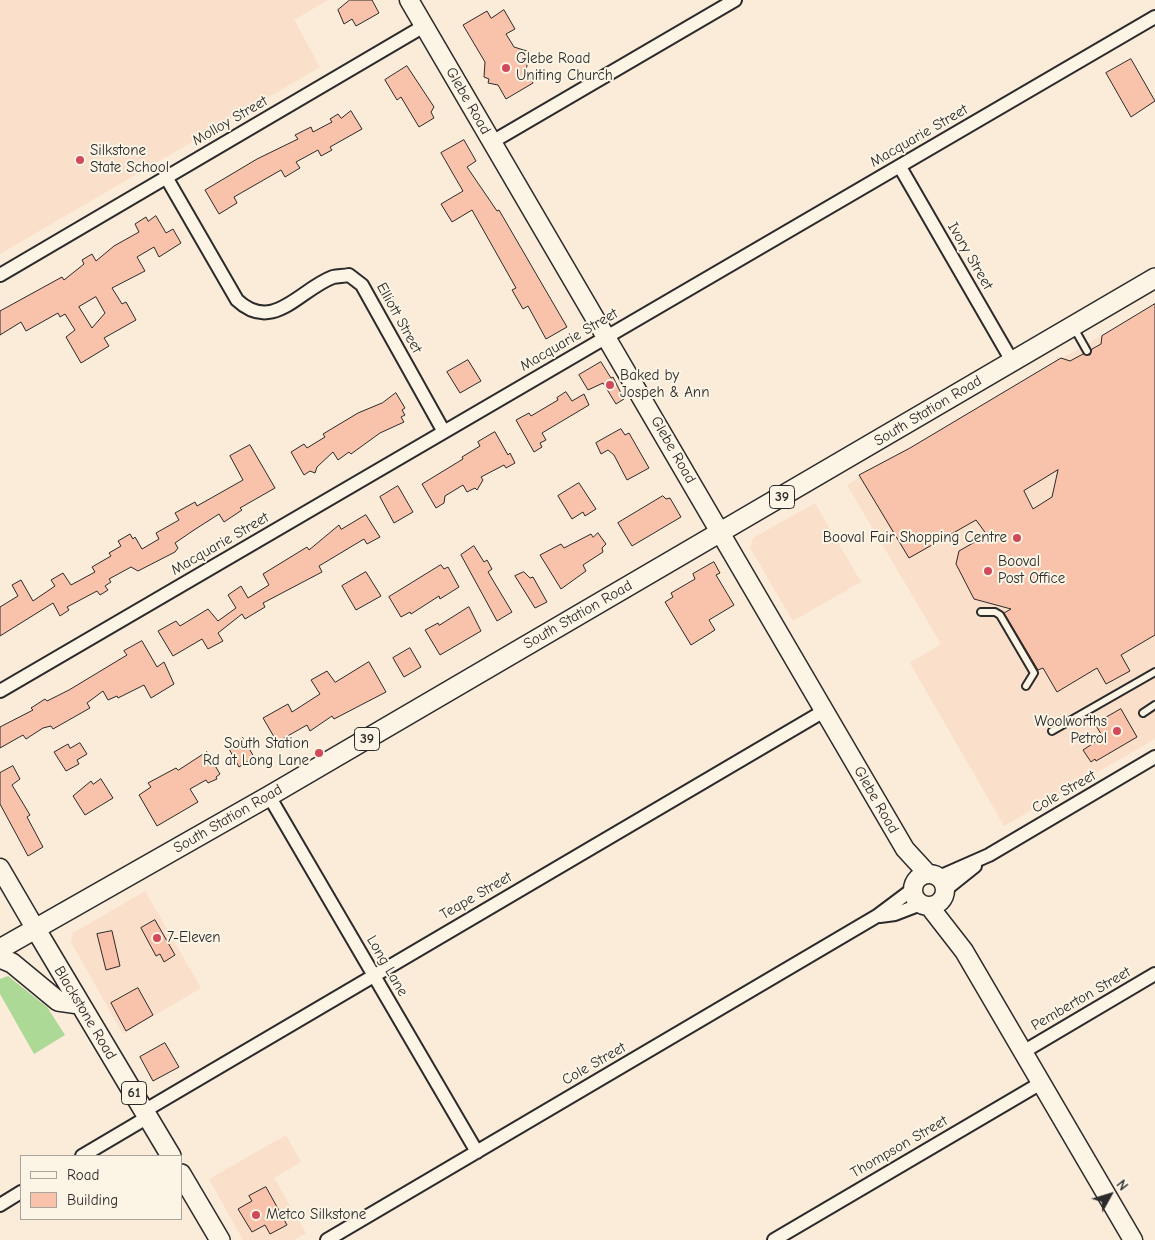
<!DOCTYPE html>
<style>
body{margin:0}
#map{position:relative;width:1155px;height:1240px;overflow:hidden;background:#fbebd9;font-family:"Comic Neue",sans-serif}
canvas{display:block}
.legend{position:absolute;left:20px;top:1155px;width:162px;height:65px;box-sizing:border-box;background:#fcf5e5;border:1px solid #a8a49b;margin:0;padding:6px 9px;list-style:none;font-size:15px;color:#2b2b2b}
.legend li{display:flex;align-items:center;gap:10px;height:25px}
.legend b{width:25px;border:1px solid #a8a49b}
.north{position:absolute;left:1085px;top:1170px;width:50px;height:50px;-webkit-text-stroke:4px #fcf5e5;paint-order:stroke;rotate:51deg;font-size:14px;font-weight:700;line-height:20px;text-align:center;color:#2b2b2b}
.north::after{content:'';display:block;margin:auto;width:18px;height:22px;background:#2b2b2b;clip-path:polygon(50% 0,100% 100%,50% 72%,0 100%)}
</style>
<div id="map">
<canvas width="1155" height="1240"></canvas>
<ul class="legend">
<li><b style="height:6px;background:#fcf5e5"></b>Road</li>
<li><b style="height:14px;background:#f9c3ab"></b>Building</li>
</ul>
<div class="north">N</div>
</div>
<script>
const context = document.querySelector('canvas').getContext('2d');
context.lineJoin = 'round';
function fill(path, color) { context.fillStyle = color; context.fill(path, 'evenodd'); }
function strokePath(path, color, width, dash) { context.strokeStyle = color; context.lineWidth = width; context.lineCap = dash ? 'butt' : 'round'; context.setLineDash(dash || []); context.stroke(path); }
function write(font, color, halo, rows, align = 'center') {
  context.font = font + ' "Comic Neue",sans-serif'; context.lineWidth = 4; context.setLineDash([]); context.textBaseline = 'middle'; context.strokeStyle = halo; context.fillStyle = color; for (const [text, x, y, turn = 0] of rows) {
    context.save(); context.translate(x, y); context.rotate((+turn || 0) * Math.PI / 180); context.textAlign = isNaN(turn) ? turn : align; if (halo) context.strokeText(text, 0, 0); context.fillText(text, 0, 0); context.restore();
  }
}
const built = new Path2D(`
 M0,0H328L294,20L320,67L0,254Z
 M1155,304V739L1004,826L910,663L941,644L847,485Z
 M815,503L861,582L793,621L750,548L753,538Z
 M145,891L201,988L123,1034L71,942L73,933Z
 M286,1135L301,1162L274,1178L306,1233L294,1240H243L209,1179Z`);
const green = new Path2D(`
 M8,976L47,1007L65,1035L34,1054L0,994V979Z`);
const building = new Path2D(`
 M350,0H372L379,13L356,26L352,19L344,24L338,10Z
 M504,10L515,29L506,34L514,47L530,52L526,70L533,83L506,99L498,85L488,83L489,79L484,77L485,62L463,25L487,11L491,18Z
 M1131,59L1155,101L1131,117L1106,73Z
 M407,66L434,107L431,112L434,118L419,127L401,97L397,100L385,80Z
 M351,111L362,129L330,147L332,150L321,156L318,150L296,162L300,168L285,177L281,170L234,197L237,203L219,214L205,190L257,159L298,139L295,135L311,127L313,132L332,122L330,119L338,114L341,118Z
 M464,140L476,161L467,167L497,211L499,210L567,327L546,339L528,306L523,309L512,290L516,288L472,210L452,222L441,204L463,191L441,153Z
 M156,216L166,233L173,229L181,243L159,257L154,247L137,257L145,271L112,288L122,304L126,302L136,320L104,338L109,346L81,363L66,337L75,330L65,314L60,317L58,313L26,331L21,322L0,335V311L62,277L64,280L84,264L82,260L92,254L96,261L114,246L139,232L135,224L146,217L148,221ZM96,297L105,313L92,328L79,307Z
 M1155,304V635L1121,655L1130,671L1106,684L1097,668L1057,692L1043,668L1038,670L1004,613L1011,609L974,599L956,564L959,551L987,535L976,520L909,558L859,475L910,448L1061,358L1070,361L1083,354L1090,355L1092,349L1101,344L1102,336ZM1058,470L1052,497L1033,509L1024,491Z
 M468,360L481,381L460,393L447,372Z
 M601,362L611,378L613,377L624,399L616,404L603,383L588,390L579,375Z
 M566,392L572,401L584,394L589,405L542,433L546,440L540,443L542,447L534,452L516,420L529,413L531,416L558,400L557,398Z
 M396,393L405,408L402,410L405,415L401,417L404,422L380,433L351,454L349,452L338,460L333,452L317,467L315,473L310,471L304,475L291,452L304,444L307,448L325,437L323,434L358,413L382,403Z
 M621,429L625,435L629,433L649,468L627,480L614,455L608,450L601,454L596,443Z
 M495,432L508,455L510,453L515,463L506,468L504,465L481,477L483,480L477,490L475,488L467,492L463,485L445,496L444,503L436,508L422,484L463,459L462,457L480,446L478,442Z
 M250,445L275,488L240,508L242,510L224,522L219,514L194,530L175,543L178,548L175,552L138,571L131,567L109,579L111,582L105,586L108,590L100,595L97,591L67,607L69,610L60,616L53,603L0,636V607L18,596L12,585L21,580L33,601L55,586L51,580L63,573L71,585L95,572L92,567L111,556L109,553L121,546L118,541L130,534L133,539L135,537L142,549L159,539L156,533L179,520L175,513L195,502L197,506L243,480L230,456Z
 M579,483L596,509L585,516L583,512L572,519L558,496Z
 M398,486L413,512L394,523L380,497Z
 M663,496L666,499L670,498L681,517L632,546L618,523Z
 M366,515L380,537L367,544L364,539L319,566L322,572L263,603L265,607L245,619L242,614L218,633L223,641L208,649L202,639L173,656L158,631L176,621L180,626L208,609L218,621L236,608L228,595L241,586L248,598L269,585L263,574L307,547L309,550L339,525L341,529Z
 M598,533L606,544L602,548L603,552L583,565L586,571L561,589L540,555L561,544L564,548L591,534L593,537Z
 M474,546L484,562L487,560L492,569L488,572L512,612L497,621L461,555Z
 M714,562L720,573L716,575L734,605L709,620L715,630L691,645L665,602L673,597L671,593L695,579L693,574Z
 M441,565L444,569L448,567L459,587L440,599L439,596L411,614L410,612L401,617L389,597Z
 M366,572L381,596L356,610L342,586Z
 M524,572L530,578L533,577L547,602L535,608L515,576Z
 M469,607L481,631L440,655L425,630L438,623L439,625Z
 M142,641L157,667L164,662L174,684L151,698L144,685L118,698L117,696L108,700L103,691L87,703L90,708L53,729L51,726L43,728L26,739L23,735L0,748V727L33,710L31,708L45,699L47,701L69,690L127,655L124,651Z
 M410,648L421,667L404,677L393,658Z
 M369,662L386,692L334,719L332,716L310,731L307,725L277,742L263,718L288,704L292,712L320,694L311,680L327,671L335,682Z
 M1121,709L1137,737L1096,761L1095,759L1091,762L1083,750L1103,737L1095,724Z
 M243,738L254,757L239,767L228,747Z
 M80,743L87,754L77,760L79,764L66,771L54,752L68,744L70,748Z
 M207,752L220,774L216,777L217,779L208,783L206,780L190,789L198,802L157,826L139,795L151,787L148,783L176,768L178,770Z
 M13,766L20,779L12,785L30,815L27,817L43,847L28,856L0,804V773Z
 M101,779L113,798L85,815L73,796L91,781L93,784Z
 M155,920L175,955L164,962L160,954L156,956L141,928Z
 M112,931L120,966L106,970L97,934Z
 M138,988L153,1015L126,1031L111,1003Z
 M165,1043L179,1067L153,1081L140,1057Z
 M266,1187L287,1225L270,1234L265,1225L252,1232L238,1209L252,1201L249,1196Z`);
const lane = new Path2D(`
 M1074,328L1087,351
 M981,612H995L1000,615L1034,673L1026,686
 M1143,713L1155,705
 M1052,731L1155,672`);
const street = new Path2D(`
 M492,142L735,0
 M900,167L1012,361
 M166,177L237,300C273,334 300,289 333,277C338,276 344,276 349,275L362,285L444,432
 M0,275L424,26
 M0,691L1155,17
 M269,796L477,1152
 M939,877L989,855L1155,757
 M945,890L975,866
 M880,916L895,914L921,904
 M1023,1052L1155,974
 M144,1111L824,711
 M82,1156L148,1117
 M0,1205L21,1192
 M327,1240L877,916L913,889
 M774,1240L1041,1083`);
const secondary = new Path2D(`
 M409,0L905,849L928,874
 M0,868L35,928
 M913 890a16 16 0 1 1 32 0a16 16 0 1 1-32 0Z
 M929,906L964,951L1133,1240`);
const primary = new Path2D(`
 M35,928L171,1156
 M0,949L269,796L1155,278
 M0,958L12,963L58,1001L79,1004
 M181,1174L220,1240`);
const markers = [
 [506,68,5,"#d1495b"],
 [80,160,5,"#d1495b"],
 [610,385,5,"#d1495b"],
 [1017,538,5,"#d1495b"],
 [988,571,5,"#d1495b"],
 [1117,731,5,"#d1495b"],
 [319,753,5,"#d1495b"],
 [157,938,5,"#d1495b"],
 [256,1215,5,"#d1495b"]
];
const shields = [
 [782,497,25],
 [367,739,25],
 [134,1093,25]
];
const shieldNames = [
 ["39",782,497],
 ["39",367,739],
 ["61",134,1093]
];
const poiNames = [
 ["Glebe Road",516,59],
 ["Uniting Church",516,76],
 ["Silkstone",90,151],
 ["State School",90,168],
 ["Baked by",620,376],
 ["Jospeh & Ann",620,393],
 ["Booval Fair Shopping Centre",1007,538,"right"],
 ["Booval",998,562],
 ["Post Office",998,579],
 ["Woolworths",1107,722,"right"],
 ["Petrol",1107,739,"right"],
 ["South Station",309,744,"right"],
 ["Rd at Long Lane",309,761,"right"],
 ["7-Eleven",167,938],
 ["Metco Silkstone",266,1215]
];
const streetNames = [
 ["Glebe Road",468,101,60],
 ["Molloy Street",230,121,-30],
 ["Macquarie Street",919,136,-30],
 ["Ivory Street",970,256,60],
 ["Elliott Street",399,318,61],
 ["Macquarie Street",569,340,-30],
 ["South Station Road",928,411,-31],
 ["Glebe Road",673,450,60],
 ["Macquarie Street",220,544,-30],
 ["South Station Road",578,615,-30],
 ["Cole Street",1064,792,-30],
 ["Glebe Road",876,800,60],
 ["South Station Road",228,819,-30],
 ["Teape Street",476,896,-30],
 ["Long Lane",387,966,60],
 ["Pemberton Street",1081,999,-30],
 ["Blackstone Road",85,1013,59],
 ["Cole Street",594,1064,-30],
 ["Thompson Street",899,1147,-30]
];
fill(built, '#fadfcb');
fill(green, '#add997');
fill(building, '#f9c3ab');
strokePath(building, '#2b2b2b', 1);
strokePath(lane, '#2b2b2b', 10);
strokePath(street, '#2b2b2b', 16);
strokePath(secondary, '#2b2b2b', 21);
strokePath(primary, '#2b2b2b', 22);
strokePath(lane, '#fcf5e5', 6);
strokePath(street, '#fcf5e5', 12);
strokePath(secondary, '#fcf5e5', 18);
strokePath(primary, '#fcf5e5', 19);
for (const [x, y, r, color] of markers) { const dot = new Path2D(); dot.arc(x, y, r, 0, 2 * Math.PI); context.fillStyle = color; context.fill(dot); strokePath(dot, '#fcf5e5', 2); }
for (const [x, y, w] of shields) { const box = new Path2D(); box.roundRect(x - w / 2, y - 11.5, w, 23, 4); context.fillStyle = '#fcf5e5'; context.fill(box); strokePath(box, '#2b2b2b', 1); }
write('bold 14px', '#2b2b2b', null, shieldNames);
write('15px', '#2b2b2b', '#fcf5e5', poiNames, 'left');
write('15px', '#2b2b2b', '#fcf5e5', streetNames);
</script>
